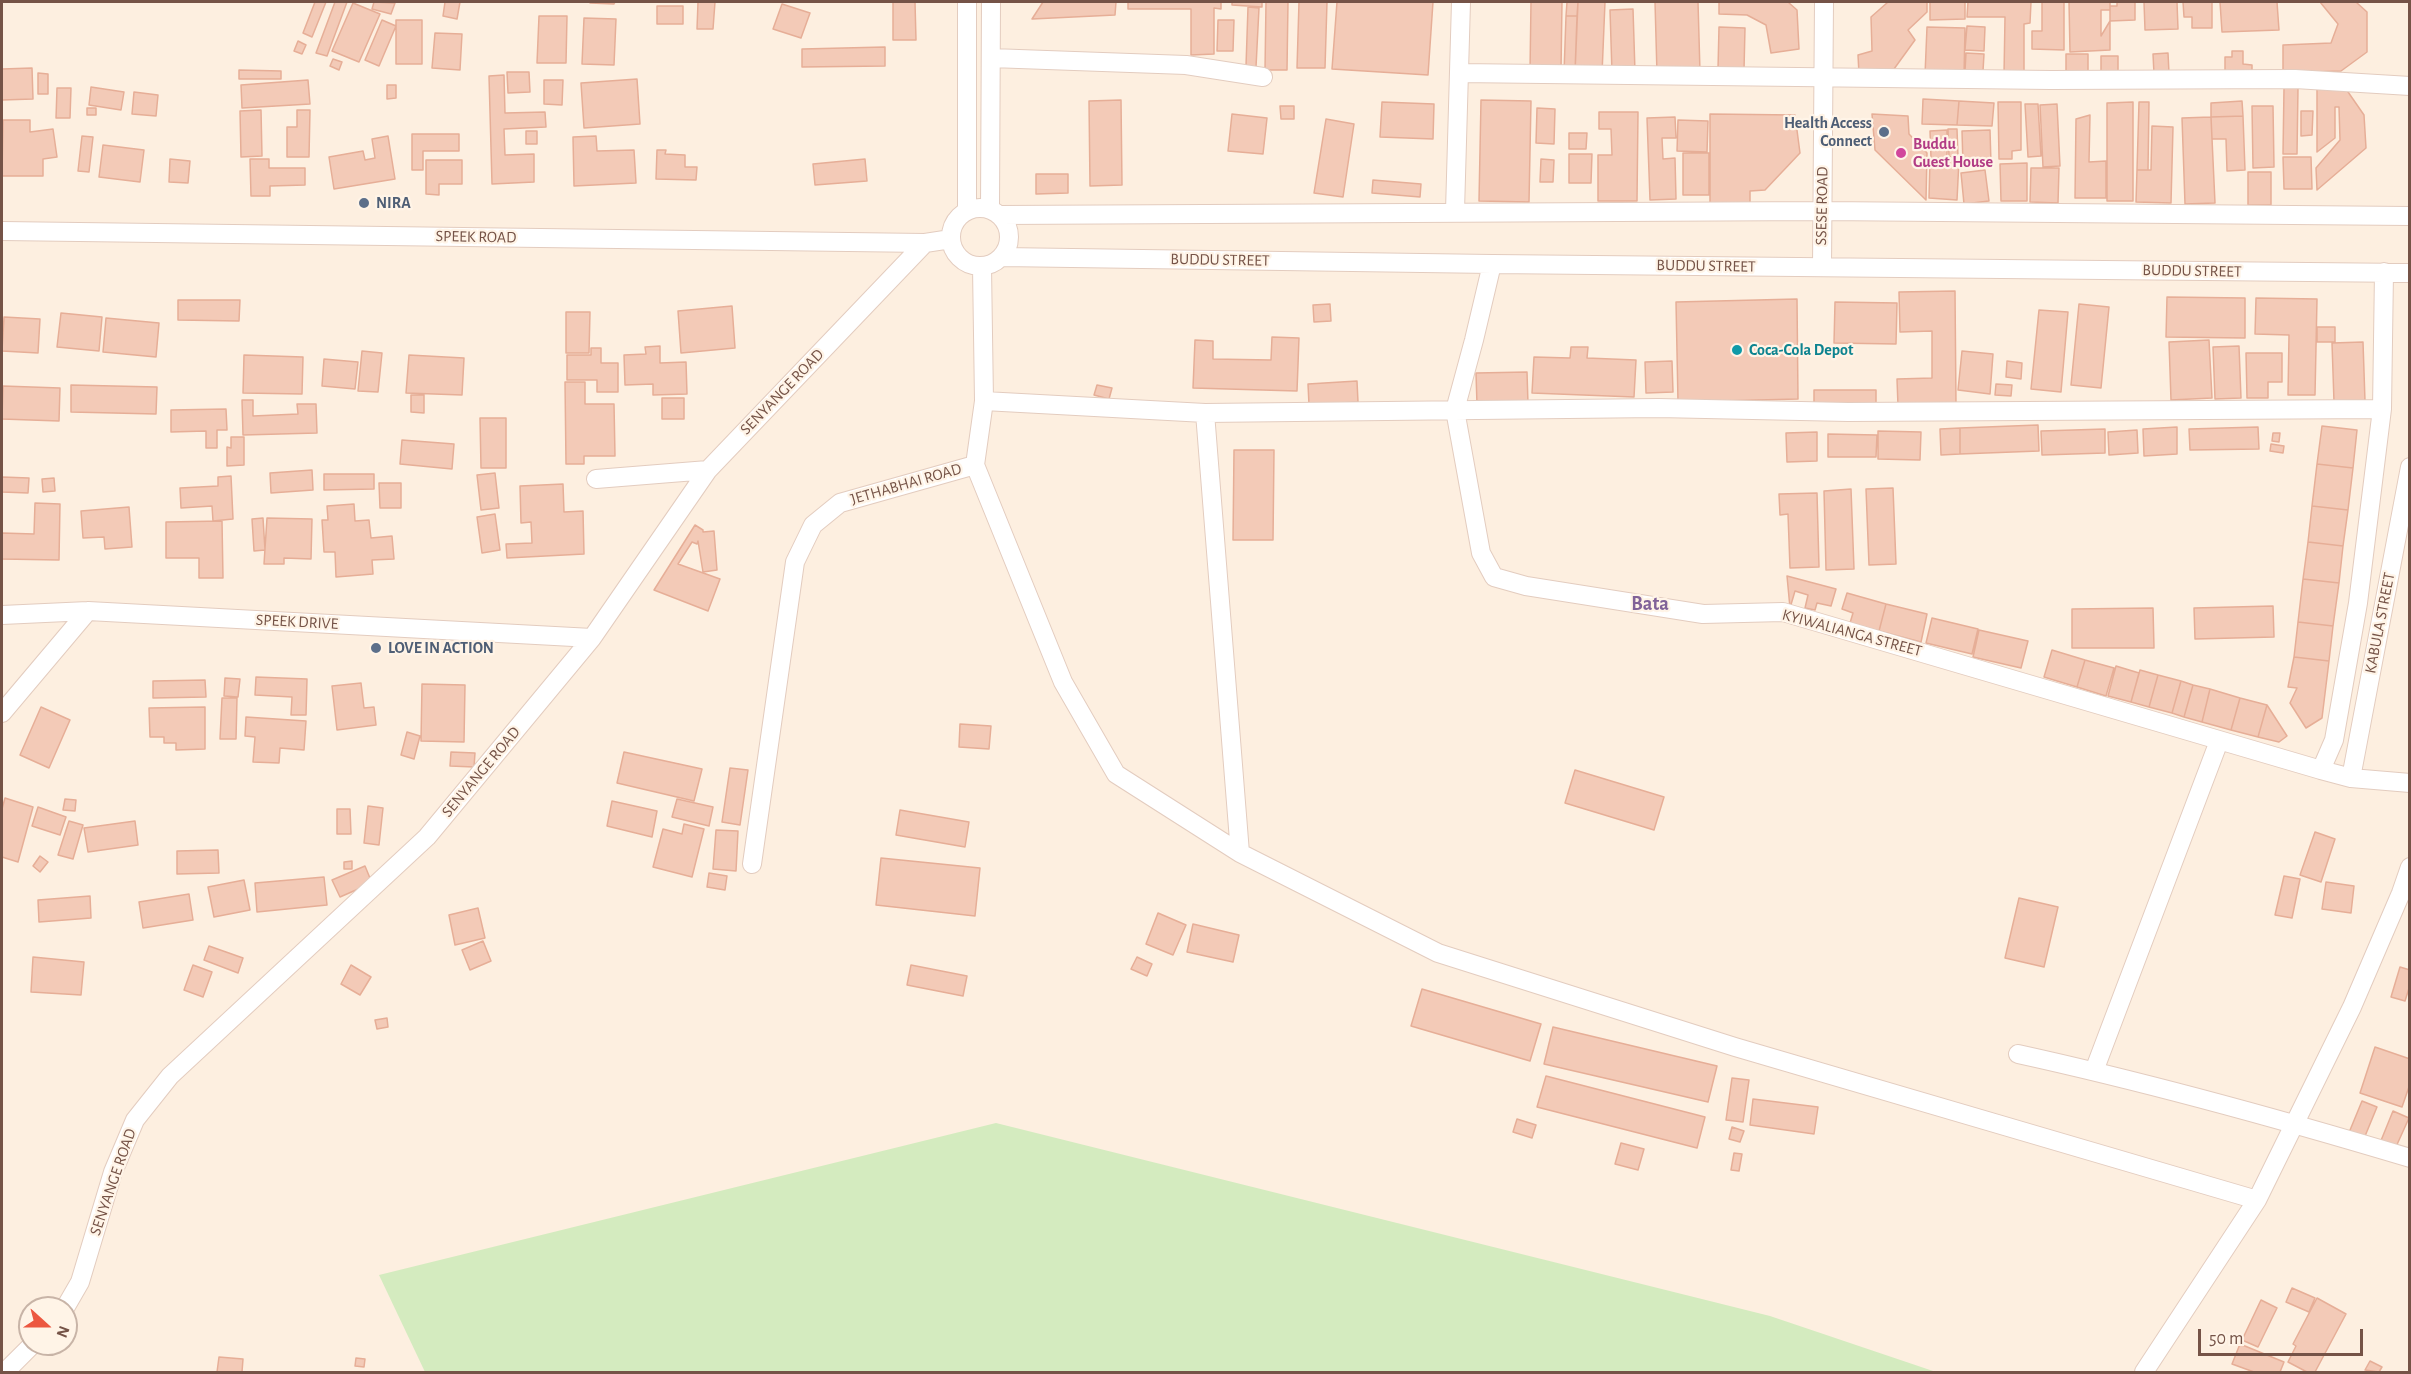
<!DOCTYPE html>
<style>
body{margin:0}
#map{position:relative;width:2411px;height:1374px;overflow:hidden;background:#fdefe0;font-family:"Alegreya Sans",sans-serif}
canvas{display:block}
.frame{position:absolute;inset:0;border:3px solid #755347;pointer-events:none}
.north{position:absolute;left:18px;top:1296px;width:60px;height:60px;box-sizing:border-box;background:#fff4e7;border:2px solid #c8b4a7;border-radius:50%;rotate:111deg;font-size:16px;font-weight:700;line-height:24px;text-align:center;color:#755347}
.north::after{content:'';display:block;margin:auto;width:21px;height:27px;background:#ec5740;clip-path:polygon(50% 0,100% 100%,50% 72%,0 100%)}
.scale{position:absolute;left:2198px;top:1329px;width:165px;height:27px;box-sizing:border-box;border:3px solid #755347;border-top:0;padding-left:8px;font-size:18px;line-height:21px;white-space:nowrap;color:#755347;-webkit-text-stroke:4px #fff4e7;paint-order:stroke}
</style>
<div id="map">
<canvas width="2411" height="1374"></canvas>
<div class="frame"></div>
<div class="north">N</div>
<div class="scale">50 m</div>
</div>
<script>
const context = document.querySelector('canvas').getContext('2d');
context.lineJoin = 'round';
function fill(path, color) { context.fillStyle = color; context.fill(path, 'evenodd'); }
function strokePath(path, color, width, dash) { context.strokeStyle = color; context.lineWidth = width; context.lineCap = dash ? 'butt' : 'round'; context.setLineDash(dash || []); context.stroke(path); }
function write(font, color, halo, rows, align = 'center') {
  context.font = font + ' "Alegreya Sans",sans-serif'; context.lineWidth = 4.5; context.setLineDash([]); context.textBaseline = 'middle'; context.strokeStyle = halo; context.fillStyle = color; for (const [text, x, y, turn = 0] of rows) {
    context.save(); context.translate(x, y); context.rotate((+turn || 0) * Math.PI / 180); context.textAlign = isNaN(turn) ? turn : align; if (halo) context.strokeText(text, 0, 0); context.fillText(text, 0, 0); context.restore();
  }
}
const green = new Path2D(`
 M996,1123L1770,1316L1936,1372H425L379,1275Z`);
const building = new Path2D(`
 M315,2H326L312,37L303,33Z
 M335,2H347L327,56L316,53Z
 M374,2L395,3L391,14L372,9Z
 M445,2H460L457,19L443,16Z
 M590,2H615L614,4L590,3Z
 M698,2H715L713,29H697Z
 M893,2H915L916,40H893Z
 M1043,2H1116L1115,15L1032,19Z
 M1128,2H1221V9L1214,8V54L1191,55V9H1128Z
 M1232,2H1262V7L1232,5Z
 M1266,2H1327L1325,68H1297L1299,2H1288L1287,70H1265Z
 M1337,2H1433L1428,75L1332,69Z
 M1531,2H1562L1561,71H1530Z
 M1567,2H1578L1577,16H1566Z
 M1578,2H1605L1602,74L1575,73Z
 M1655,2H1698L1700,72L1657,74Z
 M1719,2H1788L1797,10L1799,49L1771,53L1766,25L1747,15L1719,14Z
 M1888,2H1927V12L1908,30L1915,40L1894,69L1859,74L1858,55L1872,51L1871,17Z
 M1930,2H1965V19L1930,20Z
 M1968,2H2031L2030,23L2024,24V75H2004L2005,17H1967Z
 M2042,2H2064V50L2032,49V31H2042Z
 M2069,2H2110V10H2101V36L2110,21V50L2070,52Z
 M2117,2H2135V20L2110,21V6H2117Z
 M2144,2H2177L2178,29L2145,30Z
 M2183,2H2212V28H2192V17H2184Z
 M2220,2H2277L2279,30L2222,32Z
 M2320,2H2356L2367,12V52L2341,71L2283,73V45L2331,43L2338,24Z
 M353,3L380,14L359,62L332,51Z
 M782,4L810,13L801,38L773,29Z
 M657,6H683V24H657Z
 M1248,7L1259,8L1256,67L1246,66Z
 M1633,9L1635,72L1612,73L1610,10Z
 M539,16H567L566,63H537Z
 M1566,16H1577L1575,73H1564Z
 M584,18L616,19L614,65L582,64Z
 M382,20L396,26L379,66L365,60Z
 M396,20H422V64H396Z
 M1218,20H1234L1233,51H1217Z
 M1967,26L1985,27L1984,51L1965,50Z
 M1719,27L1745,28L1744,70L1718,69Z
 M1927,27L1965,28L1964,76L1925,75Z
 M435,33L462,34L460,70L432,68Z
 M298,41L306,45L302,54L294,51Z
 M885,47V66L802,67V49Z
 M2232,51H2243V64L2252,65V75H2225V57H2232Z
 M1966,53L1984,54L1983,71H1965Z
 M2168,53L2169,73L2154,74L2153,54Z
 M2066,54H2088V76L2066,77Z
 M2101,56H2118V76H2101Z
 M333,59L342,62L339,70L330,66Z
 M32,68L33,99L2,100V69Z
 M239,70L281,71V79H239Z
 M507,72H529L530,92L508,93Z
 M38,73L48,74V94H38Z
 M504,75L505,113L545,112L546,127L504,129L505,155L534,154V182L492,184L489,76Z
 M637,79L640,124L584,128L581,83Z
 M308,80L310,104L242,108L241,85Z
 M544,80H563L562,105L544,104Z
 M387,85H396V98L387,99Z
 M91,87L124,92L121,110L89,105Z
 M2317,87L2346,89L2364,115L2366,148L2317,190L2316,168L2340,140L2339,107H2335V138L2317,152Z
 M57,88H71L70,118H56Z
 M2284,88H2298L2297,154H2283Z
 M134,92L158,95L156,116L132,114Z
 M1923,99L1959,101L1957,125L1922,124Z
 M1121,100L1122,185L1090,186L1089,101Z
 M1481,100L1531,101L1529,202L1479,201Z
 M1959,101L1994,103L1992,126L1957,125Z
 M2242,101L2243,116L2211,117V103Z
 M1382,102L1434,104L1433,139L1380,137Z
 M1998,102H2021V150L2012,151V159H1999Z
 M2133,102V201H2107V103Z
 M2139,102H2149L2148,170H2137Z
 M2025,104H2038L2041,156L2028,157Z
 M2057,104L2060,166L2043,167L2040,105Z
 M1280,106H1294V119H1281Z
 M2252,106H2273L2274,167L2253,168Z
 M87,108H96V115H87Z
 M1537,108L1555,109L1554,144L1536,143Z
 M261,110L262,156L241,157L240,111Z
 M297,110H310L309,157H287V127H297Z
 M2301,111H2313L2312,135L2301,136Z
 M1599,112H1638L1637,201H1598V155H1612L1611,129H1599Z
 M1232,114L1267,118L1263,154L1228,151Z
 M1710,114L1795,115L1800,153L1765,190L1750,191V207L1710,205Z
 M1872,114L1908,116L1909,134L1927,153L1926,200L1875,150Z
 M2090,115L2089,162L2106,161V198H2075L2076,119Z
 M2243,116L2245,170L2227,171L2226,139H2212L2211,117Z
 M1675,117L1676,138H1662L1663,159L1675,158L1676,199L1650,200L1647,118Z
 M2211,117L2215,203L2185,204L2182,118Z
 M1326,119L1354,124L1343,197L1314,193Z
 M3,120H30V132L53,129L57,157L43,159V176H2Z
 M1678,120L1708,121L1707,152L1677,151Z
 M2152,126L2173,127L2171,203L2136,202L2137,170H2151Z
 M1948,129H1957L1958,157H1949Z
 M1947,130V158H1931L1930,131Z
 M1990,130L1991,164L1963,165L1962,131Z
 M526,131H537V144H526Z
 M1569,133H1587L1586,149H1569Z
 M412,134H459V151H423V170H412Z
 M82,136L93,137L89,172L78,171Z
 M388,136L395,179L334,189L329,157L363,151L365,160L375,158L372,139Z
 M596,136L597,151L634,150L636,183L574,186L573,137Z
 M103,145L144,150L140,182L99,177Z
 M657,150H666L665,154L685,155V167H697L696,180L656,179Z
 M1683,153H1709V195H1683Z
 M1569,154H1592L1591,183H1569Z
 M2283,157H2311L2312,189H2284Z
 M170,159L190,161L188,183L169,182Z
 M250,159H269V168H305V185L270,186V196H251Z
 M865,159L867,181L815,185L813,164Z
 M1541,159L1554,160L1553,182H1540Z
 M1930,159L1959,160L1957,200L1929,198Z
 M426,160H462V184H439V195L426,194Z
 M2027,163V201H2001L2000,164Z
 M2031,168H2059L2058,203L2030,202Z
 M1985,170L1989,201L1964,204L1961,173Z
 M2248,172H2271V205H2248Z
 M1036,174H1068V193L1036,194Z
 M1373,180L1421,184L1420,197L1372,193Z
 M1955,291L1956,405L1898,406L1897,379L1932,378V331L1900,332L1899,292Z
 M2167,297L2245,298V338L2166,337Z
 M2256,298L2317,299L2315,395H2288L2289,335L2255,334Z
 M1797,299L1798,399L1678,402L1676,302Z
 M178,300H240L239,321L178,320Z
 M1835,302L1897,303L1896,344L1834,343Z
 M1330,304L1331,321L1314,322L1313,305Z
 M2079,304L2109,307L2101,388L2071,385Z
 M732,306L735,348L681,353L678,311Z
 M2039,310L2068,312L2061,392L2031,389Z
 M566,312H590L589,353H566Z
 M61,313L102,317L99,351L57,347Z
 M4,317L40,319L38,353L2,351Z
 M106,318L159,323L156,357L103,352Z
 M2317,327H2335V342H2317Z
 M1272,337L1299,338L1297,391L1193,388L1195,340L1213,341V359L1271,360Z
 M2209,340L2212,398L2171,400L2169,342Z
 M2363,342L2365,401L2334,402L2332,343Z
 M660,346V363L686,362L687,394L653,395V384L625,385L624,355L646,354L645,347Z
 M2239,346L2241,398L2215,399L2213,347Z
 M1571,347H1588L1587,358L1636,360L1634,397L1532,393L1534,357L1570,358Z
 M591,348H601V363H618V392H597V380H567V355H591Z
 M362,351L382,353L378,392L358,391Z
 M1962,351L1993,354L1990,394L1958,390Z
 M2246,353H2282V382H2268V398H2247Z
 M244,355L303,357L302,394L243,393Z
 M409,355L464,358L462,395L406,393Z
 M324,359L358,362L355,389L322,386Z
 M1672,361L1673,392L1646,393L1645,362Z
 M2007,361L2022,363L2021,379L2006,377Z
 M1527,372L1528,404L1477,405L1476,373Z
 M1357,381L1358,402L1309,405L1308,384Z
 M565,382H585V404H614L615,456H584V464H566Z
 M1996,384L2012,385L2011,396L1995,395Z
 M71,385L157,387L156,414L71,412Z
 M1097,385L1112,388L1109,399L1094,395Z
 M3,386L60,388L59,421L2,419Z
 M1814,390H1876V409H1814Z
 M411,395H424V413L411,412Z
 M662,398H684V419H662Z
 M242,400H253V416L298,414L297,404H316L317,433L243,435Z
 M226,409L227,430H217V448H206V431L171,432V410Z
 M480,418H506V468H481Z
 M2038,425L2039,451L1960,454V428Z
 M2322,426L2357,430L2353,468L2317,464Z
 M2177,427V454L2144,456L2143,429Z
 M2258,427L2259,449L2190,450L2189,429Z
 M1960,428V454L1941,455L1940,429Z
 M2105,429V453L2042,455L2041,431Z
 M2137,430L2138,453L2109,455L2108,432Z
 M1878,431L1921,432L1920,460L1878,459Z
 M1817,432V461L1787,462L1786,433Z
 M2273,433H2280L2279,442L2272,441Z
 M1828,434L1877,435L1876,457H1828Z
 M231,437H244V465L227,466V447L231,448Z
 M402,440L454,444L452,469L400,464Z
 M2271,444L2284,446L2283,453L2270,451Z
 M1234,450H1274L1273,540H1233Z
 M2317,464L2353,468L2348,510L2312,506Z
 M312,470L313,490L271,493L270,473Z
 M495,473L499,508L481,510L477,475Z
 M324,474H374V489L324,490Z
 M231,476L233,519L213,521L212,506L181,508L180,488L218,486V477Z
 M2,477L29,478L28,493L2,492Z
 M54,478L55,491L43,492L42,479Z
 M379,483H401V508H380Z
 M563,484L564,512L583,511L584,554L507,558L506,544L532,543L531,522L521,523L520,486Z
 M1893,488L1896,564L1869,565L1866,489Z
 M1851,489L1854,569L1826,570L1824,491Z
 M1817,493L1819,567L1790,568L1788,514L1780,515L1779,494Z
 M35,503L60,504L59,560L2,559V533L34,534Z
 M354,504L355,521L369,520L371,538L392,536L394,559L372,560L373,574L336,577L335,552H324L322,520H328L327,506Z
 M2312,506L2348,510L2343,546L2308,542Z
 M129,507L132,547L105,549L104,537L83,538L81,511Z
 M495,514L500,550L482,553L477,517Z
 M263,518L265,550L254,551L252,519Z
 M267,518L312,519L311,559L284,558V564H264Z
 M222,521L223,578H199V558H166V522Z
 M695,525L703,530V532L714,531L717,570L703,572L698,541L697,544L692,542L678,564L720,579L708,611L654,590Z
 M2308,542L2343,546L2339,583L2303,579Z
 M1787,576L1836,589L1831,606L1817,603L1815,610L1805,608L1808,595L1795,591L1790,608Z
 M2303,579L2339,583L2333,626L2298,622Z
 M1847,593L1886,604L1879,631L1850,623L1853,613L1842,609Z
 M1886,604L1927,614L1921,642L1879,631Z
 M2273,606L2274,637L2195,639L2194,608Z
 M2153,608L2154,648H2072V609Z
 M1932,618L1978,629L1972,654L1926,643Z
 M2298,622L2333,626L2329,661L2294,657Z
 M1979,630L2028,641L2021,668L1973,657Z
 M2052,650L2085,660L2077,687L2044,677Z
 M2294,657L2329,661L2322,718L2306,728L2290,703L2297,688L2288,687Z
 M2085,660L2114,668L2106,696L2077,687Z
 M2116,666L2139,673L2131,702L2108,696Z
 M2140,670L2158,675L2149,707L2131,702Z
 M2158,675L2181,681L2172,713L2149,707Z
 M256,677L307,679L306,715H291L292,697L255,695Z
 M225,678L240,679L238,697L224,696Z
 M205,680L206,697L153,698V681Z
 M2181,681L2193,685L2184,717L2172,713Z
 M361,683L364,708L374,707L376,725L337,730L332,686Z
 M422,684L465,685L464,742L421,741Z
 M2193,685L2210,689L2202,722L2184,717Z
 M2210,689L2240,698L2231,730L2202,722Z
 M222,698H237L236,739H220Z
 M2240,698L2267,705L2258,737L2231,730Z
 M2267,705L2287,736L2279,742L2258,737Z
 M41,707L70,720L49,768L20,755Z
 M205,707V749L176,750V743H164V737H150L149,708Z
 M246,717L306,721L304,750L280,748L279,763L253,762L255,737L245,736Z
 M960,724L991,726L989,749L959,747Z
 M407,732L420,736L414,759L401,755Z
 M451,752L475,753L474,767L450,766Z
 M624,752L702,769L694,801L617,783Z
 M730,768L748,770L740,825L722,822Z
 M1575,770L1664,797L1654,830L1565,803Z
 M5,798L33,807L18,862L2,857V809Z
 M65,799L76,800L75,811L63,810Z
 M677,799L713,807L709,826L672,817Z
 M612,801L657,811L652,837L607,826Z
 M368,806L383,808L379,845L364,843Z
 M38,807L66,817L60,835L32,826Z
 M337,809H350L351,834H337Z
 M900,810L969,822L965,847L896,835Z
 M69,821L83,825L73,859L58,855Z
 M135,821L138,845L88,852L84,828Z
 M684,824L704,829L692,877L653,867L663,829L682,834Z
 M716,830L738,831L736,871L713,869Z
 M2315,832L2335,839L2321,882L2300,875Z
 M218,850L219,873L177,874V851Z
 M40,856L48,862L40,872L33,866Z
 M881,858L980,868L975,916L876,905Z
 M352,861V869H344V862Z
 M365,866L372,883L340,897L332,880Z
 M709,873L727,876L725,890L707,887Z
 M2284,876L2300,879L2292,918L2275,915Z
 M324,877L327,905L257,912L255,883Z
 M244,880L250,910L214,917L208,887Z
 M2326,882L2354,886L2351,913L2322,909Z
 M189,894L193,920L143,928L139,902Z
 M90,896L91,918L39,922L38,900Z
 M2019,898L2058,907L2044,967L2005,958Z
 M478,908L485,938L455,945L449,915Z
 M1158,913L1186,925L1173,955L1146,944Z
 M1193,924L1239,935L1233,962L1187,952Z
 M483,941L491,961L470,970L462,950Z
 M209,946L243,958L238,973L204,960Z
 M33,957L84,962L81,995L31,992Z
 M1137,957L1152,964L1147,976L1131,969Z
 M193,965L212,972L203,997L184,990Z
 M351,965L371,977L360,995L341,984Z
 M911,965L967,976L963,996L907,985Z
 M2400,967L2410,970V985L2405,1001L2391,997Z
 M1422,989L1541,1024L1530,1061L1411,1026Z
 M387,1018L388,1027L377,1029L375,1020Z
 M1553,1027L1717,1066L1708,1102L1544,1064Z
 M2375,1047L2410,1059V1084L2402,1107L2360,1093Z
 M1546,1076L1705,1117L1697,1148L1537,1107Z
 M1732,1078L1749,1080L1743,1122L1726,1120Z
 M1753,1099L1818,1107L1814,1134L1750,1125Z
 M2362,1101L2377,1107L2363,1141L2348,1135Z
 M2393,1111L2409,1118L2395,1149L2380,1143Z
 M1517,1119L1536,1125L1532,1138L1513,1132Z
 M1732,1127L1744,1131L1740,1142L1729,1139Z
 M1621,1143L1644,1149L1638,1170L1615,1164Z
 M1734,1153L1742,1154L1739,1171L1731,1170Z
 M2292,1288L2315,1298L2309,1312L2286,1302Z
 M2317,1298L2346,1314L2315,1372H2307L2288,1362L2296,1346L2293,1344Z
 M2261,1300L2277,1308L2258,1347L2242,1340Z
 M2240,1344L2284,1362L2280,1372H2254L2232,1364Z
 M219,1357L243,1359L242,1372H217Z
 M356,1358L365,1359L364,1367L355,1366Z
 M2370,1361L2382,1367L2379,1372L2365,1370Z`);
const street = new Path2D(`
 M991,58L1186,65L1263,77
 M1459,73L2051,80L2295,79L2410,86
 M951 237a29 29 0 1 1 58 0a29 29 0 1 1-58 0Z
 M990,209L991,2
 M967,210V2
 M1455,211L1461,2
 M1000,215L1823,211L2410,216
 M2,231L925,243L951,239
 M1002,257L1492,264L2410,273
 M1492,264L1474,340L1455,410L1481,553L1494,577L1526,586L1703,614L1783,612L2321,770L2351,778L2410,783
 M982,267L984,401L975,465L1063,682L1116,774L1240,853L1438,953L1735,1047L2257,1200
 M1822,267L1824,2
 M984,401L1205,413L1658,408L1848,412L2382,409
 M1205,413L1240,853
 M596,479L708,470
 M2,615L88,611L592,638
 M2,713L88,611
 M2321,770L2334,740L2358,603L2382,409L2384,272
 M2351,778L2410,467
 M752,864L795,562L813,525L840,503L975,465
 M2018,1054C2150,1083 2280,1119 2410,1158
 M2094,1071L2219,741
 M65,1308L80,1282L113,1172L135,1120L170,1076L427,837L592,638L708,470L925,243
 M5,1372L33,1344
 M2144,1372L2257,1200L2352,1007L2401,893L2410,867`);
const markers = [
 [1884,132,6,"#5c6f8a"],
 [1901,153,6,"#d1479c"],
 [364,203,6,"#5c6f8a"],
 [1737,350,6,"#0f9aa8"],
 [376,648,6,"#5c6f8a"]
];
const serviceNames = [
 ["Health Access",1872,123,"right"],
 ["Connect",1872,141,"right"],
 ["NIRA",376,203],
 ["LOVE IN ACTION",388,648]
];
const hotelNames = [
 ["Buddu",1913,144],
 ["Guest House",1913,162]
];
const streetNames = [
 ["SSESE ROAD",1822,206,-89],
 ["SPEEK ROAD",476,237,1],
 ["BUDDU STREET",1220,260,1],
 ["BUDDU STREET",1706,266,1],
 ["BUDDU STREET",2192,271,1],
 ["SENYANGE ROAD",782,392,-46],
 ["JETHABHAI ROAD",906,484,-16],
 ["SPEEK DRIVE",297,622,3],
 ["KABULA STREET",2380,623,-79],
 ["KYIWALIANGA STREET",1852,633,15],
 ["SENYANGE ROAD",481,772,-50],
 ["SENYANGE ROAD",113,1182,-71]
];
const cultureNames = [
 ["Coca-Cola Depot",1749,350]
];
const quarterNames = [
 ["Bata",1650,604]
];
fill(green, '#d4ebbf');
fill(building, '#f3cab7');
strokePath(building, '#e6ae97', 1.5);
strokePath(street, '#e3ccbf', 20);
strokePath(street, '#fff', 18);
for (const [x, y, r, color] of markers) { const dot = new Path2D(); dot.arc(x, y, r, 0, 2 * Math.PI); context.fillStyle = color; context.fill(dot); strokePath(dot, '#fff4e7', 2); }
write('bold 16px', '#4e5e75', '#fff4e7', serviceNames, 'left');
write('bold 16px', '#b23c85', '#fff4e7', hotelNames, 'left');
write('16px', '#755347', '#fff4e7', streetNames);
write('bold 16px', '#0d838f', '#fff4e7', cultureNames, 'left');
write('bold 20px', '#816298', '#fff4e7', quarterNames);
</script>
